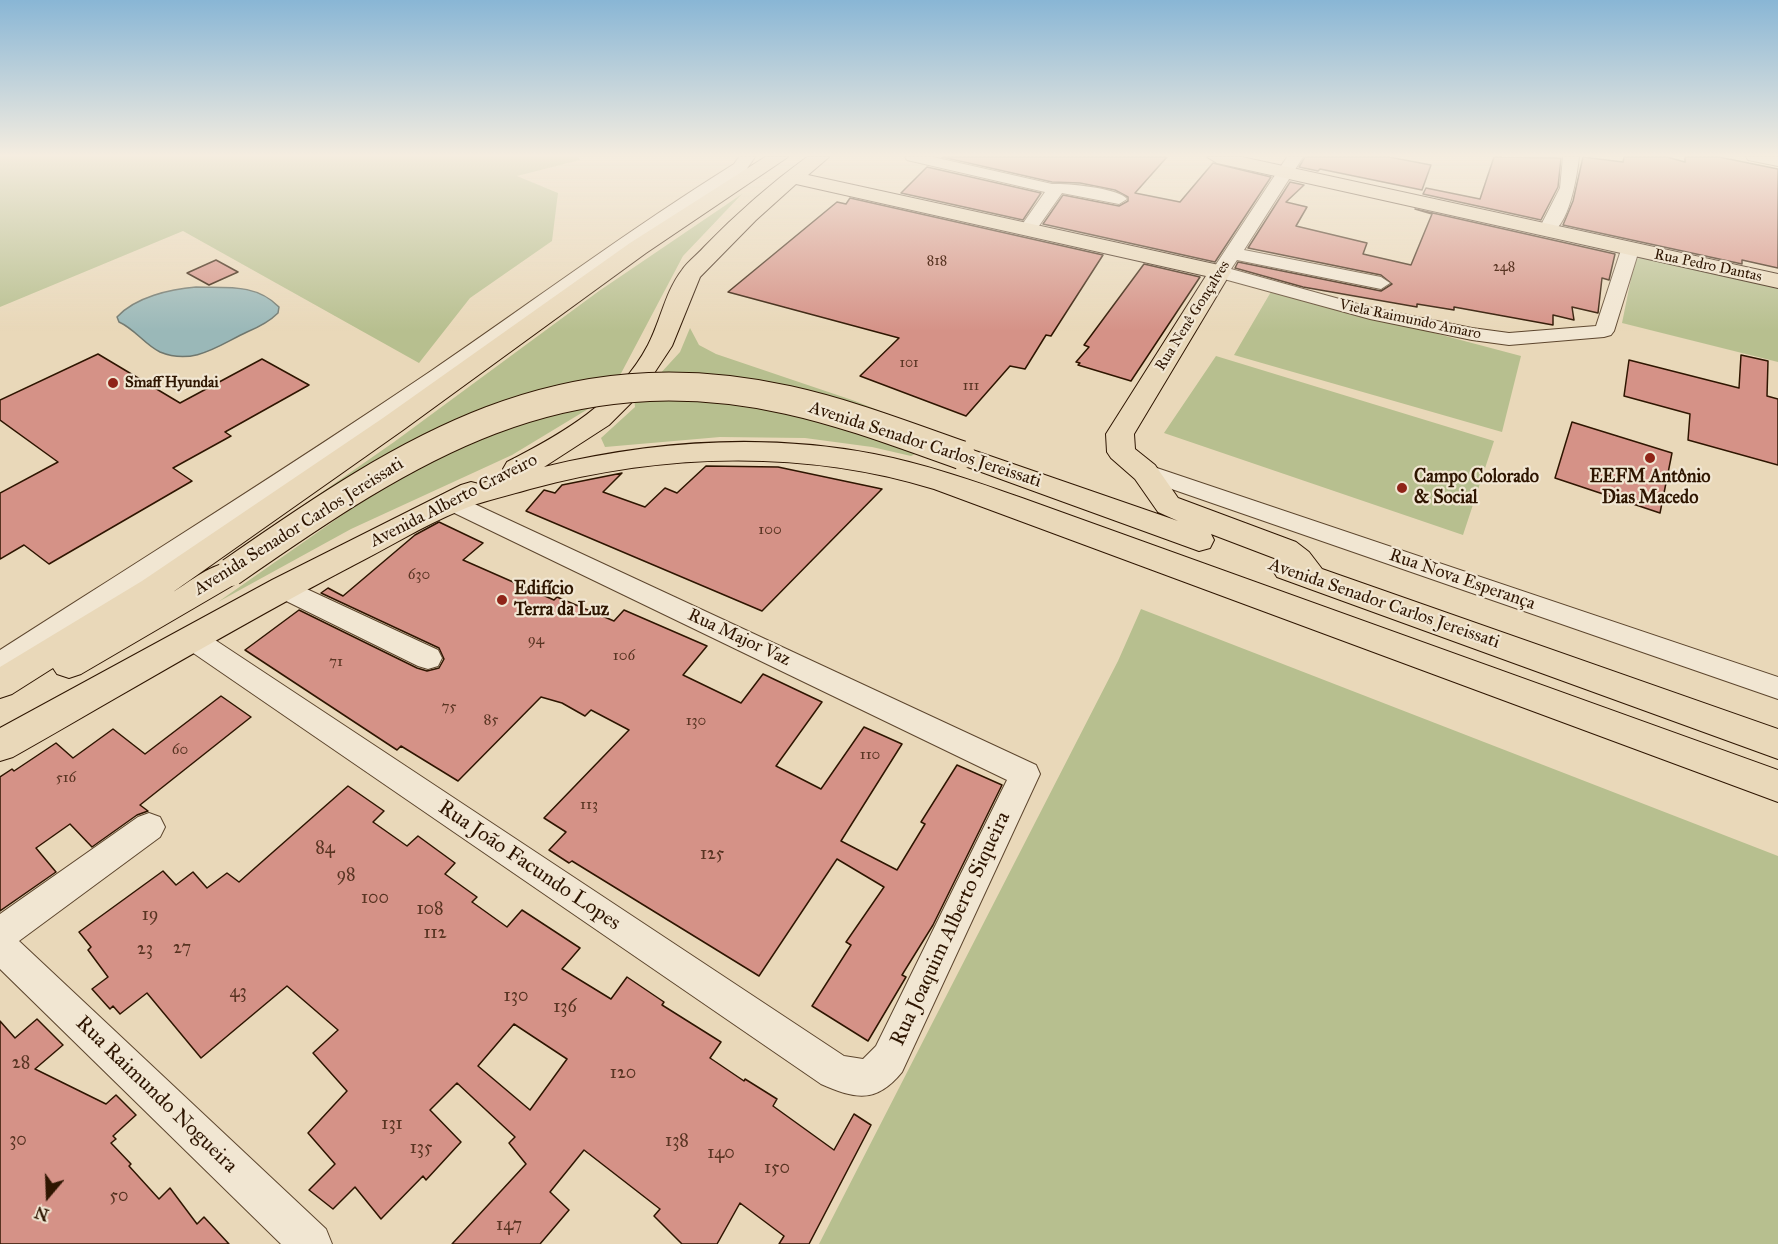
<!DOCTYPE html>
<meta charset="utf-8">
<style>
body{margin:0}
#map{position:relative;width:1778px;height:1244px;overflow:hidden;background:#e9d8b9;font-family:"IM FELL Great Primer",serif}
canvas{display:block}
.north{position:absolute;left:18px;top:1166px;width:60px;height:60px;-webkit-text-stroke:4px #f1e6d2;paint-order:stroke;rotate:199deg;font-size:16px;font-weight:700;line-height:24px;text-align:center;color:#2e1500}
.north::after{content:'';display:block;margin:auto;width:21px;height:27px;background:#2e1500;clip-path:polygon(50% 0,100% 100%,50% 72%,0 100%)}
</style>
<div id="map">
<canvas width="1778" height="1244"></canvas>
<div class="north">N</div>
</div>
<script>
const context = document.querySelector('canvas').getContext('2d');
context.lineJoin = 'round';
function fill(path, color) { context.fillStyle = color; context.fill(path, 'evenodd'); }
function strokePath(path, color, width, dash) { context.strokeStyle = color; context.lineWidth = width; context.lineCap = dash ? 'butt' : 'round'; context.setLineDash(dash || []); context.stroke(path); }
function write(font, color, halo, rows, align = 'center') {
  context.font = font + ' "IM FELL Great Primer",serif'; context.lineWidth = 4.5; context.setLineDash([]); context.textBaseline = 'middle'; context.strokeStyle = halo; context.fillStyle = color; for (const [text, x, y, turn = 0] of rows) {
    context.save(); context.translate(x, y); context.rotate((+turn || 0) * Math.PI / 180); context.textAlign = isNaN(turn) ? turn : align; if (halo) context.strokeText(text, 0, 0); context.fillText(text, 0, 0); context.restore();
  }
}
const green = new Path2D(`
 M0,157H578L580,160L517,176L558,193L552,241L470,298L419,363L183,231L0,307Z
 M742,194L683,256L617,381L552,392L182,590L394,442L599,291Z
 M1645,257L1778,286V362L1622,323L1635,259Z
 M1272,290L1521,356L1502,432L1234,355Z
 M690,328L699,345L716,354L855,401L933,432L658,376L680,352Z
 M1216,356L1494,441L1463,535L1164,433Z
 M634,397L768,405L919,452L911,456L872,447L805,438L720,437L605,447L601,438L635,407Z
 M598,403L512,455L351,529L218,602L348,511L423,464L516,422Z
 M1141,609L1778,856V1244H819L1118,661Z`);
const water = new Path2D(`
 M196,287C225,288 256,283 279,307L278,313C269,322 259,327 247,332C219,345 194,366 160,352C145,345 135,329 119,322L117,317C135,297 171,289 196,287Z`);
const building = new Path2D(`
 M942,157H1167L1135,193L1180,202L1213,163L1271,177L1215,262L1043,224L1063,195L1119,206L1128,201V197L1115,190L1080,183L1052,182Z
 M1305,157H1389L1431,165L1422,190L1320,169L1318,171L1299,167Z
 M1494,157L1561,158L1558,187L1541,220L1423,194L1426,188L1480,199Z
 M1583,157L1623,162L1624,157H1667L1685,162V157H1719L1778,169V268L1742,260V264L1563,225L1573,201Z
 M927,167L1041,193L1023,220L901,193Z
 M1290,182L1304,185L1286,202L1307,207L1296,226L1367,243L1363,254L1411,265L1432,214L1415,209L1615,254L1609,280L1602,278L1598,313L1572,307L1574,320L1553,315V325L1454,307V310L1417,304V307L1303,287L1235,268L1238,262L1381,291L1392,284L1381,275L1248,248Z
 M850,198L1103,255L1051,336L1046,335L1025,369L1010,366L966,416L860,376L899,338L728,292L837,202L846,204Z
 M216,260L238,272L209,285L187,273Z
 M1144,264L1200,277L1131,381L1078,365L1080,363L1076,362L1089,347L1084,345Z
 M98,354L180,403L262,359L309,385L225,432L231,436L173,468L192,481L49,564L24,545L0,559V493L58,462L0,420V400Z
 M1741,355L1768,361L1767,396L1778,399V465L1688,440L1690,414L1624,396L1629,360L1739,388Z
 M1572,422L1672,453L1660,513L1555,478Z
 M706,466L778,467L882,489L762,611L526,511L544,490L555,493L562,485L622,473L603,492L645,507L665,488L677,493Z
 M439,522L483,543L463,560L554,600L557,597L614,621L624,610L707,646L683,675L741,703L763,674L822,702L776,766L821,789L864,727L902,744L841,841L897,870L925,824L921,822L957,765L1002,785L933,925L902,975L906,977L868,1041L812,1006L851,945L846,942L884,887L837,859L759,976L572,861L569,863L549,850L566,832L544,818L629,730L591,710L585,716L562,703L541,697L458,781L401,746L397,750L245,650L299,610L417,668L427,671L439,668L444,659L439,648L321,593L328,588L343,596L415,535Z
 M221,696L251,717L140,805L148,811L137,815L92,847L70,824L36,848L56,872L0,911V777L12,769L14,771L56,743L73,758L113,729L145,754Z
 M348,786L384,811L373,822L407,846L418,836L455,863L445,874L477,897L472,902L507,927L522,910L580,948L562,969L611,999L627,977L664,1002L662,1005L721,1042L710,1058L744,1081L745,1079L777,1099L773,1106L834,1150L854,1114L871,1125L809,1244H779L784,1236L740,1203L717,1244H682L654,1216L660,1209L584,1150L550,1192L569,1210L540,1244H452L526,1164L509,1143L515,1137L457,1083L430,1110L461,1142L426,1180L423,1176L381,1219L355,1187L333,1209L309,1190L335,1164L308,1133L347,1091L313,1053L338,1030L287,986L201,1058L147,993L120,1014L113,1006L110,1009L92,989L108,977L88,950L91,947L79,932L163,871L176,885L193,872L207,888L227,873L239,882ZM514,1024L567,1059L530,1110L478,1066Z
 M37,1019L63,1045L35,1069L106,1104L116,1095L136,1115L113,1136L116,1139L111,1143L131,1164L129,1166L159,1199L170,1188L197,1224L204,1217L229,1244H0V1021L15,1038Z`);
const minor = new Path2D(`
 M739,157H755L746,170C642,237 545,311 444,381C301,480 155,576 10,672L0,675V650C144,558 289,467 431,371C532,302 630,229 734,164Z
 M905,157H933L1052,184C1067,183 1119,188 1127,199L1119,204L1062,193L1034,233L1028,234L1019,229L1045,192L907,160Z
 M1287,157H1303L1244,250L1381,277L1390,283L1381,289L1237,260L1231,269L1372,308L1472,328L1509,333L1596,326L1621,250L1630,245L1639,250L1614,331L1611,335L1604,337L1509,345L1472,340L1370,319L1213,276L1211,272Z
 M1563,157H1579C1577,176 1569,229 1548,234L1539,229L1560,188Z
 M1746,157H1778V166L1748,160Z
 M1145,464L1778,677V699L1137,477L1133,472L1137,467Z
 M453,494L1036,765L1040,774L902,1072C876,1104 855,1099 821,1084L183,646L179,639L183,632L193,629L203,632L844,1056L863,1059L876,1046L1007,780L444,508L441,502L444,496Z
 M283,578L438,650L442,658L438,666L428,669L418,666L274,595L270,588L274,581Z
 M149,813L160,817L165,827L160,837L19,941L326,1229L332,1244H281L0,969V914L138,817Z`);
const major = new Path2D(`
 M765,157H788L646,253L403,430L173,592C193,580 218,557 242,564L247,572L242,580L81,674L69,678L57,674L53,668L12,694L0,698V667L142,581L383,418L630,243Z
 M807,157H829L808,175L1228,267L1231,272L1134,434L1135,449L1155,465L1178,498L1296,542L1309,552L1322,569L1778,729V759L1277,577L1272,569L1278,561L1274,558L1211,534L1214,540L1210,548L1199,551L951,461L947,455L951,449L961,446L1178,521L1158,512L1135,479L1111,458L1107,452L1106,434L1206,276L796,184L756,220L700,277L672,346L641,393L609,425L544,467C651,441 765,433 874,454C925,464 974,481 1022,498L1778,770V802L934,489C804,449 662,453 530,489C507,496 481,501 459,511C422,526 388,548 352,566C237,626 126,693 13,757L0,761V728L272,580L461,485L471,482L479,484L508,476L503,469L507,462C562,434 618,402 648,345C661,320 665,292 682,270C688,261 697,255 704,247C736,214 770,184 807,157Z
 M1207,157H1242L1778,274V288L1217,163Z`);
const majorBridge = new Path2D(`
 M231,572C410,447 559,350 788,400C847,413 904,435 961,455`);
const markers = [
 [113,383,6,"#8f2418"],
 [1650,458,6,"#8f2418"],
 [1402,488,6,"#8f2418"],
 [502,600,6,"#8f2418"]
];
const farNumbernames = [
 ["818",937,262],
 ["248",1504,268],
 ["101",909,364],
 ["111",971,387]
];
const farStreetnames = [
 ["Rua Pedro Dantas",1708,266,12],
 ["Rua Nenê Gonçalves",1193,316,-58],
 ["Viela Raimundo Amaro",1410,320,12]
];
const farPoinames = [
 ["Smaff Hyundai",125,383]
];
const numberNames = [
 ["100",770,530],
 ["630",419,575],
 ["94",536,640],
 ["106",624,656],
 ["71",336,662],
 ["75",449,707],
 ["85",491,720],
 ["130",696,721],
 ["60",180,750],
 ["110",870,755],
 ["516",66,778],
 ["113",589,805]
];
const streetNames = [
 ["Avenida Senador Carlos Jereissati",925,445,18],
 ["Avenida Alberto Craveiro",454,501,-27],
 ["Avenida Senador Carlos Jereissati",299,527,-32],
 ["Rua Nova Esperança",1462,580,19],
 ["Avenida Senador Carlos Jereissati",1384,604,19],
 ["Rua Major Vaz",739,638,25]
];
const poiNames = [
 ["Campo Colorado",1414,478],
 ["& Social",1414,499],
 ["EEFM Antônio",1650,478,"center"],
 ["Dias Macedo",1650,499,"center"],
 ["Edifício",514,590],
 ["Terra da Luz",514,611]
];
const nearNumbernames = [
 ["84",325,849],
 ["125",712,855],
 ["98",346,876],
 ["100",375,899],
 ["108",430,910],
 ["19",150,916],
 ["112",435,934],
 ["27",182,949],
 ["23",145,950],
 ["43",238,993],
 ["130",516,997],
 ["136",565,1008],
 ["28",21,1064],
 ["120",623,1074],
 ["131",392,1125],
 ["30",18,1141],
 ["138",677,1142],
 ["135",421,1149],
 ["140",721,1154],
 ["150",777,1169],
 ["50",119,1197],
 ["147",509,1226]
];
const nearStreetnames = [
 ["Rua João Facundo Lopes",529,866,34],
 ["Rua Joaquim Alberto Siqueira",951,929,-65],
 ["Rua Raimundo Nogueira",156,1095,44]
];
fill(green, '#b7bf8f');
fill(water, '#9ab8b8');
strokePath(water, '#6f776e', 1.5);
fill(building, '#d59287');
strokePath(building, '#2e1500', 1.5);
strokePath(minor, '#5d462e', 2);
strokePath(major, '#2e1500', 2);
fill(minor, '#f1e6d2');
fill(major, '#e9d8b9');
strokePath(majorBridge, '#2e1500', 30, []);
strokePath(majorBridge, '#e9d8b9', 28);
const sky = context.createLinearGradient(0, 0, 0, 331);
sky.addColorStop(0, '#89b6d5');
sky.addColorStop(0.47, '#f5ede0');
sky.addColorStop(1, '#f5ede000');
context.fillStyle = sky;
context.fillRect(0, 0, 1778, 331);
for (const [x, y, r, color] of markers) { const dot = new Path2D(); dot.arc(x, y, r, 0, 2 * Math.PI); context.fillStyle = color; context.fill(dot); strokePath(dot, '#f1e6d2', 2); }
write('14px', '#583422', null, farNumbernames);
write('15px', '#2e1500', '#f1e6d2', farStreetnames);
write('bold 15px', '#2e1500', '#f1e6d2', farPoinames, 'left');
write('15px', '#583422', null, numberNames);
write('18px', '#2e1500', '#f1e6d2', streetNames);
write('bold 18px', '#2e1500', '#f1e6d2', poiNames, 'left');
write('18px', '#583422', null, nearNumbernames);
write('21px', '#2e1500', '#f1e6d2', nearStreetnames);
</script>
